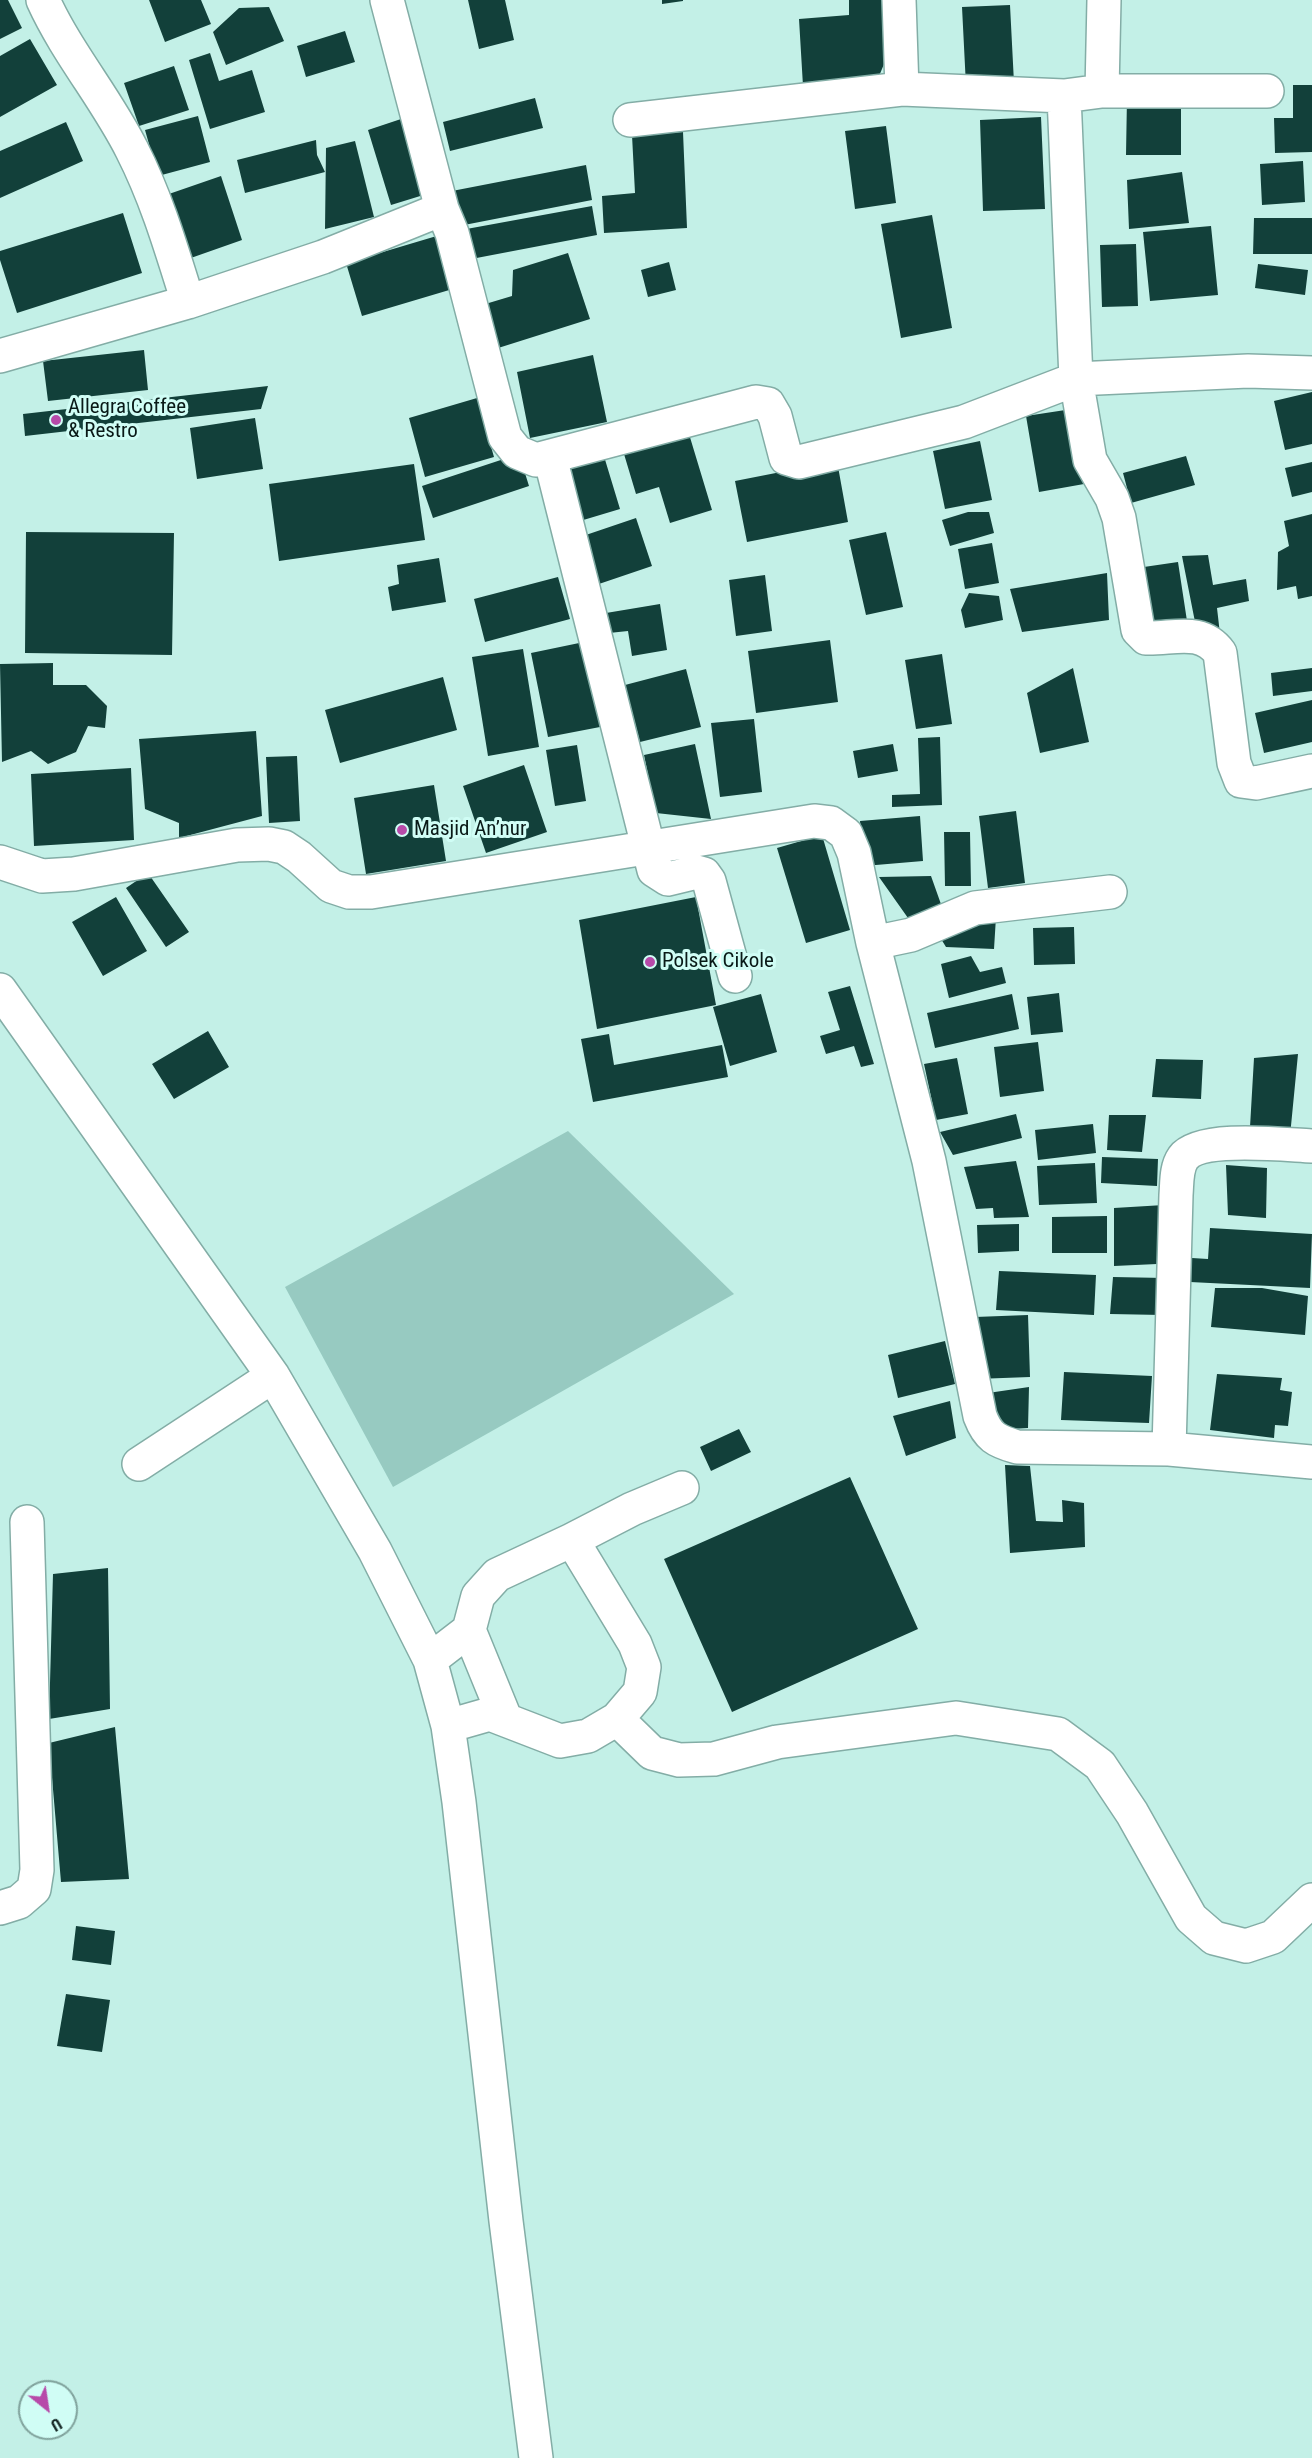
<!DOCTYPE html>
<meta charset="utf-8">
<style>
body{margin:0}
#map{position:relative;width:1312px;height:2458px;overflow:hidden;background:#c3f0e7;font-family:"Roboto Condensed",sans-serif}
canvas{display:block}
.north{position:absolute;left:18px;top:2380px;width:60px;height:60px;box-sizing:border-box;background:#d0fdf5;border:2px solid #80a29c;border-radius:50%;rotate:150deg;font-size:16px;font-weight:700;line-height:24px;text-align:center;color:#091917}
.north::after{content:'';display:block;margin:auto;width:21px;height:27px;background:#b74aa9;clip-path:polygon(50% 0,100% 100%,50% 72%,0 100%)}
</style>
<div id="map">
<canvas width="1312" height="2458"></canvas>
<div class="north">U</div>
</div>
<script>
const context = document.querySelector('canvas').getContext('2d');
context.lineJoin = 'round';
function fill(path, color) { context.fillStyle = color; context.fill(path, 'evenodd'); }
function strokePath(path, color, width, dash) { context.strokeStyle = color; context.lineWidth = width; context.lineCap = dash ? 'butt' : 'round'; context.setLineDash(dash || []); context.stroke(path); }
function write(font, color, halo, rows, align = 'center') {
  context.font = font + ' "Roboto Condensed",sans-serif'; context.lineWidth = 6; context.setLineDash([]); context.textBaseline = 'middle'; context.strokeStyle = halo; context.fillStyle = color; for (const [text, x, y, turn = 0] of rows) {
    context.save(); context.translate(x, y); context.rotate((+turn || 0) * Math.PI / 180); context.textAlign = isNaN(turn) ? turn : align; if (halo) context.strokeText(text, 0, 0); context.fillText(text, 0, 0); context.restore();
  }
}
const green = new Path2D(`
 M568,1131L734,1294L393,1487L285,1287Z`);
const building = new Path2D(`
 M0,0H8L22,28L0,39Z
 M149,0H201L211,24L165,42Z
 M468,0H505L514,40L479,49Z
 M662,0H683V1L662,4Z
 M849,0H886L889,52L877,81L803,86L799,19L849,15Z
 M1010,5L1014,83L966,86L962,7Z
 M269,7L284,41L226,65L213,32L239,8Z
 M345,31L355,62L306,77L297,46Z
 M30,39L57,85L0,117V56Z
 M210,53L219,81L252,70L265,112L210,129L189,60Z
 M174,66L189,110L139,126L124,83Z
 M1293,85H1312V152L1275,153L1274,118H1293Z
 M1181,96V155H1126L1127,97Z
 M535,98L543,128L450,151L443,122Z
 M198,116L210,162L158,176L145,130Z
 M407,117L430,193L391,205L368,130Z
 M1041,117L1045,209L983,211L980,120Z
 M66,122L83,161L0,198V151Z
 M886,126L896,203L855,209L845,131Z
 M683,132L687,228L604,233L602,196L635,193L632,135Z
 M316,140L317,155L325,172L245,193L237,160Z
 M355,141L374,217L325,229L326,148Z
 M1303,161L1305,202L1262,205L1260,164Z
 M586,165L592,200L459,226L452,191Z
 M1182,172L1189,223L1129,229L1127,180Z
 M221,176L242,240L188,259L166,195Z
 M592,206L597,235L466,260L461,230Z
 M123,213L142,273L17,313L0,260V251Z
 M932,215L952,328L901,338L881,224Z
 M1254,218H1312V254H1253Z
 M1211,226L1218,295L1150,301L1143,232Z
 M440,235L456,288L362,316L346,263Z
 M1136,244L1138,306L1102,307L1100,245Z
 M568,253L590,319L495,349L482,305L512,296L513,270Z
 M669,262L676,290L648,297L641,270Z
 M1258,264L1308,270L1305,295L1255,288Z
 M144,350L148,390L48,401L43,361Z
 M593,355L607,422L530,438L517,372Z
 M268,386L261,409L25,436L23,414Z
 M1312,392V444L1285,450L1274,401Z
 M477,398L494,457L425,477L409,418Z
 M1072,409L1084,484L1039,492L1026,416Z
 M255,418L263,469L197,479L190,428Z
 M689,434L712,510L670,523L659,487L636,494L624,454Z
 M980,441L992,500L945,509L933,451Z
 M603,453L620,509L580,521L563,465Z
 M519,454L529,486L433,518L422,486Z
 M1186,456L1195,485L1131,503L1123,473Z
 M837,461L848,522L747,542L735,481Z
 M1312,462V492L1292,497L1285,468Z
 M414,464L425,540L279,561L269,484Z
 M968,512H989L994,533L950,546L942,520Z
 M1312,514V596L1298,599L1296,586L1277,590L1278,552L1289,546L1284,521Z
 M636,518L652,566L593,586L577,538Z
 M26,532L174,533L172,655L25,653Z
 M886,532L903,607L866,615L849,540Z
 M992,543L999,583L965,589L958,549Z
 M1208,555L1213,585L1246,579L1249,601L1217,608L1220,634L1196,627L1182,556Z
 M439,558L446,602L392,611L388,587L399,584L397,565Z
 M1178,562L1187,621L1145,627L1137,568Z
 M1107,573L1109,620L1022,632L1010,589Z
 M765,575L772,631L736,636L729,580Z
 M558,577L570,619L485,642L474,599Z
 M969,593L999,596L1003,620L965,628L961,610Z
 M660,604L667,650L632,656L628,631L609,633L606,613Z
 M830,640L838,702L756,713L748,651Z
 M584,642L600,727L548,737L531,653Z
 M523,649L539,747L488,756L472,657Z
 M942,654L952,724L916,729L905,660Z
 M53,663V685H86L107,706L105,728L88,726L76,752L48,764L31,751L2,762L0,664Z
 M1073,668L1089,742L1040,753L1027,693Z
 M1312,668V691L1273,696L1271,673Z
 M686,669L701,727L640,742L625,685Z
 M443,677L457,730L340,763L325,710Z
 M1312,700V742L1264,753L1255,713Z
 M754,719L762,792L720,797L711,723Z
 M256,731L262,816L179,838V823L145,809L139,739Z
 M940,737L942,805L892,807V795L920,794L918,738Z
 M695,744L711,819L656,813L644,755Z
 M893,744L898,771L858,778L853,751Z
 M577,745L586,801L555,806L546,750Z
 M297,756L300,821L269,823L266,757Z
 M524,765L547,832L486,853L463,786Z
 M131,768L134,840L34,846L31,774Z
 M434,785L446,861L366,874L354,798Z
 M1016,811L1025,883L988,888L979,816Z
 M920,816L923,861L864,866L860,821Z
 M944,832H970L971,886H945Z
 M822,835L850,930L806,943L777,848Z
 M148,873L189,932L166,947L126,888Z
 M931,876L942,907L908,918L879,877Z
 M116,897L147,951L103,976L72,922Z
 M696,897L716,1005L597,1029L579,920Z
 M996,917L994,949L946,947L938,934Z
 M1074,927L1075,964L1034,965L1033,928Z
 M971,956L980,972L1002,967L1006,983L949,998L941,964Z
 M850,986L874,1064L861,1067L854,1046L826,1054L820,1036L840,1030L828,992Z
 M1059,993L1063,1032L1031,1035L1027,997Z
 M761,994L777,1052L730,1066L713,1007Z
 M1012,994L1019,1029L935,1048L927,1013Z
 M208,1031L229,1067L174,1099L152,1064Z
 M609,1034L614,1065L722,1045L728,1077L593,1102L581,1039Z
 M1038,1042L1044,1091L1000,1097L994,1047Z
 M1298,1054L1290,1136L1250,1127L1254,1058Z
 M957,1058L968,1114L936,1120L924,1064Z
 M1156,1059L1203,1060L1201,1099L1152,1097Z
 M1016,1114L1022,1138L953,1155L940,1132Z
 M1109,1115H1146L1142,1152L1107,1150Z
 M1093,1124L1096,1153L1038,1160L1035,1130Z
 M1102,1157L1158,1159L1157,1186L1101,1183Z
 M1016,1161L1029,1217L994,1218L993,1208L976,1209L964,1167Z
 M1095,1163L1097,1203L1039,1205L1037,1166Z
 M1226,1165L1267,1168L1266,1218L1228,1215Z
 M1164,1205L1157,1264L1114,1266V1208Z
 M1107,1216V1253H1052V1217Z
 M1019,1224V1251L978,1253L977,1225Z
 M1210,1228L1312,1234L1310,1288L1190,1282L1192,1258L1208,1259Z
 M999,1271L1096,1275L1094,1315L996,1310Z
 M1113,1277L1165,1278L1162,1315L1110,1314Z
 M1215,1288H1262L1308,1296L1305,1335L1211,1327Z
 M1028,1315L1030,1377L976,1379L975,1317Z
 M945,1341L955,1384L898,1398L888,1355Z
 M1064,1372L1152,1376L1149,1423L1061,1420Z
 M1217,1374L1282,1378L1280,1390L1292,1392L1288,1426L1275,1425L1274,1438L1210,1430Z
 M1029,1387L1028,1428L993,1430L988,1393Z
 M950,1401L956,1438L906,1456L893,1416Z
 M739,1429L751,1452L711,1471L700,1447Z
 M1005,1465L1030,1466L1036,1521L1063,1522L1062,1500L1084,1503L1085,1547L1010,1553Z
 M850,1477L918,1629L732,1712L664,1559Z
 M108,1568L110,1709L49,1719L53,1574Z
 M115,1727L129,1879L61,1882L49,1743Z
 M76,1926L115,1931L111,1965L72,1960Z
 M66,1994L110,2000L102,2052L57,2046Z`);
const minor = new Path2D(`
 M43,0C67,53 106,98 132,150C157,199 172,251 188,302
 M387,0L442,209
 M899,0L902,89
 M1102,91L1104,0
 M1064,96L1076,379L1090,460L1112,498L1119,518L1138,630L1146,638C1174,639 1201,627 1220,653L1234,763L1241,781L1256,783L1312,771
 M630,120L902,89L1064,96L1102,91H1267
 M0,356L188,302L323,257L442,209L452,233L505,437L517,452L536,460L756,402L768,404L775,416L786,458L799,462L964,422L1076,379L1248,371L1312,373
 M550,457L654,870L668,879L697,872L704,874L709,881L735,976
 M0,862L42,876L74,874L237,845L269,844L284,847L299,857L331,886L349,892H371L814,821L831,823L846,834L854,853L873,943L929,1161L980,1416C988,1437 996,1441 1017,1447L1169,1449L1312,1462
 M873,943L911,935L975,908L1110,892
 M0,990L273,1376L375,1551L430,1660L448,1726L459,1802L506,2221L536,2458
 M1169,1449L1176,1195C1177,1183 1176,1168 1183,1158C1200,1135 1285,1145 1312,1146
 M139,1464L273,1376
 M572,1540L632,1509L682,1488
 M469,1630L505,1718
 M430,1660L469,1630L478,1596L497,1575L572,1540L635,1644L644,1667L640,1692L617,1719L588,1736L560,1741L490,1714L448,1726
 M617,1719L652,1753L679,1760L714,1759L777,1742L956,1718L1058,1734L1100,1765L1132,1813L1191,1918L1214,1938L1246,1946L1273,1937L1312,1900
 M0,1908L19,1902L34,1889L37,1870L27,1522`);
const markers = [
 [56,420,6,"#b74aa9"],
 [402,830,6,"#b74aa9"],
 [650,962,6,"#b74aa9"]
];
const poiNames = [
 ["Allegra Coffee",68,408],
 ["& Restro",68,432],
 ["Masjid An’nur",414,830],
 ["Polsek Cikole",662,962]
];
fill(green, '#97cac1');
fill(building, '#12403a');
strokePath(minor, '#83ada6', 36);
strokePath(minor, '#fff', 33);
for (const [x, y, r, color] of markers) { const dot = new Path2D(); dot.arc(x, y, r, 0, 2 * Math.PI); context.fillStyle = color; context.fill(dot); strokePath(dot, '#d0fdf5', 2); }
write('21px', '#091917', '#d0fdf5', poiNames, 'left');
</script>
